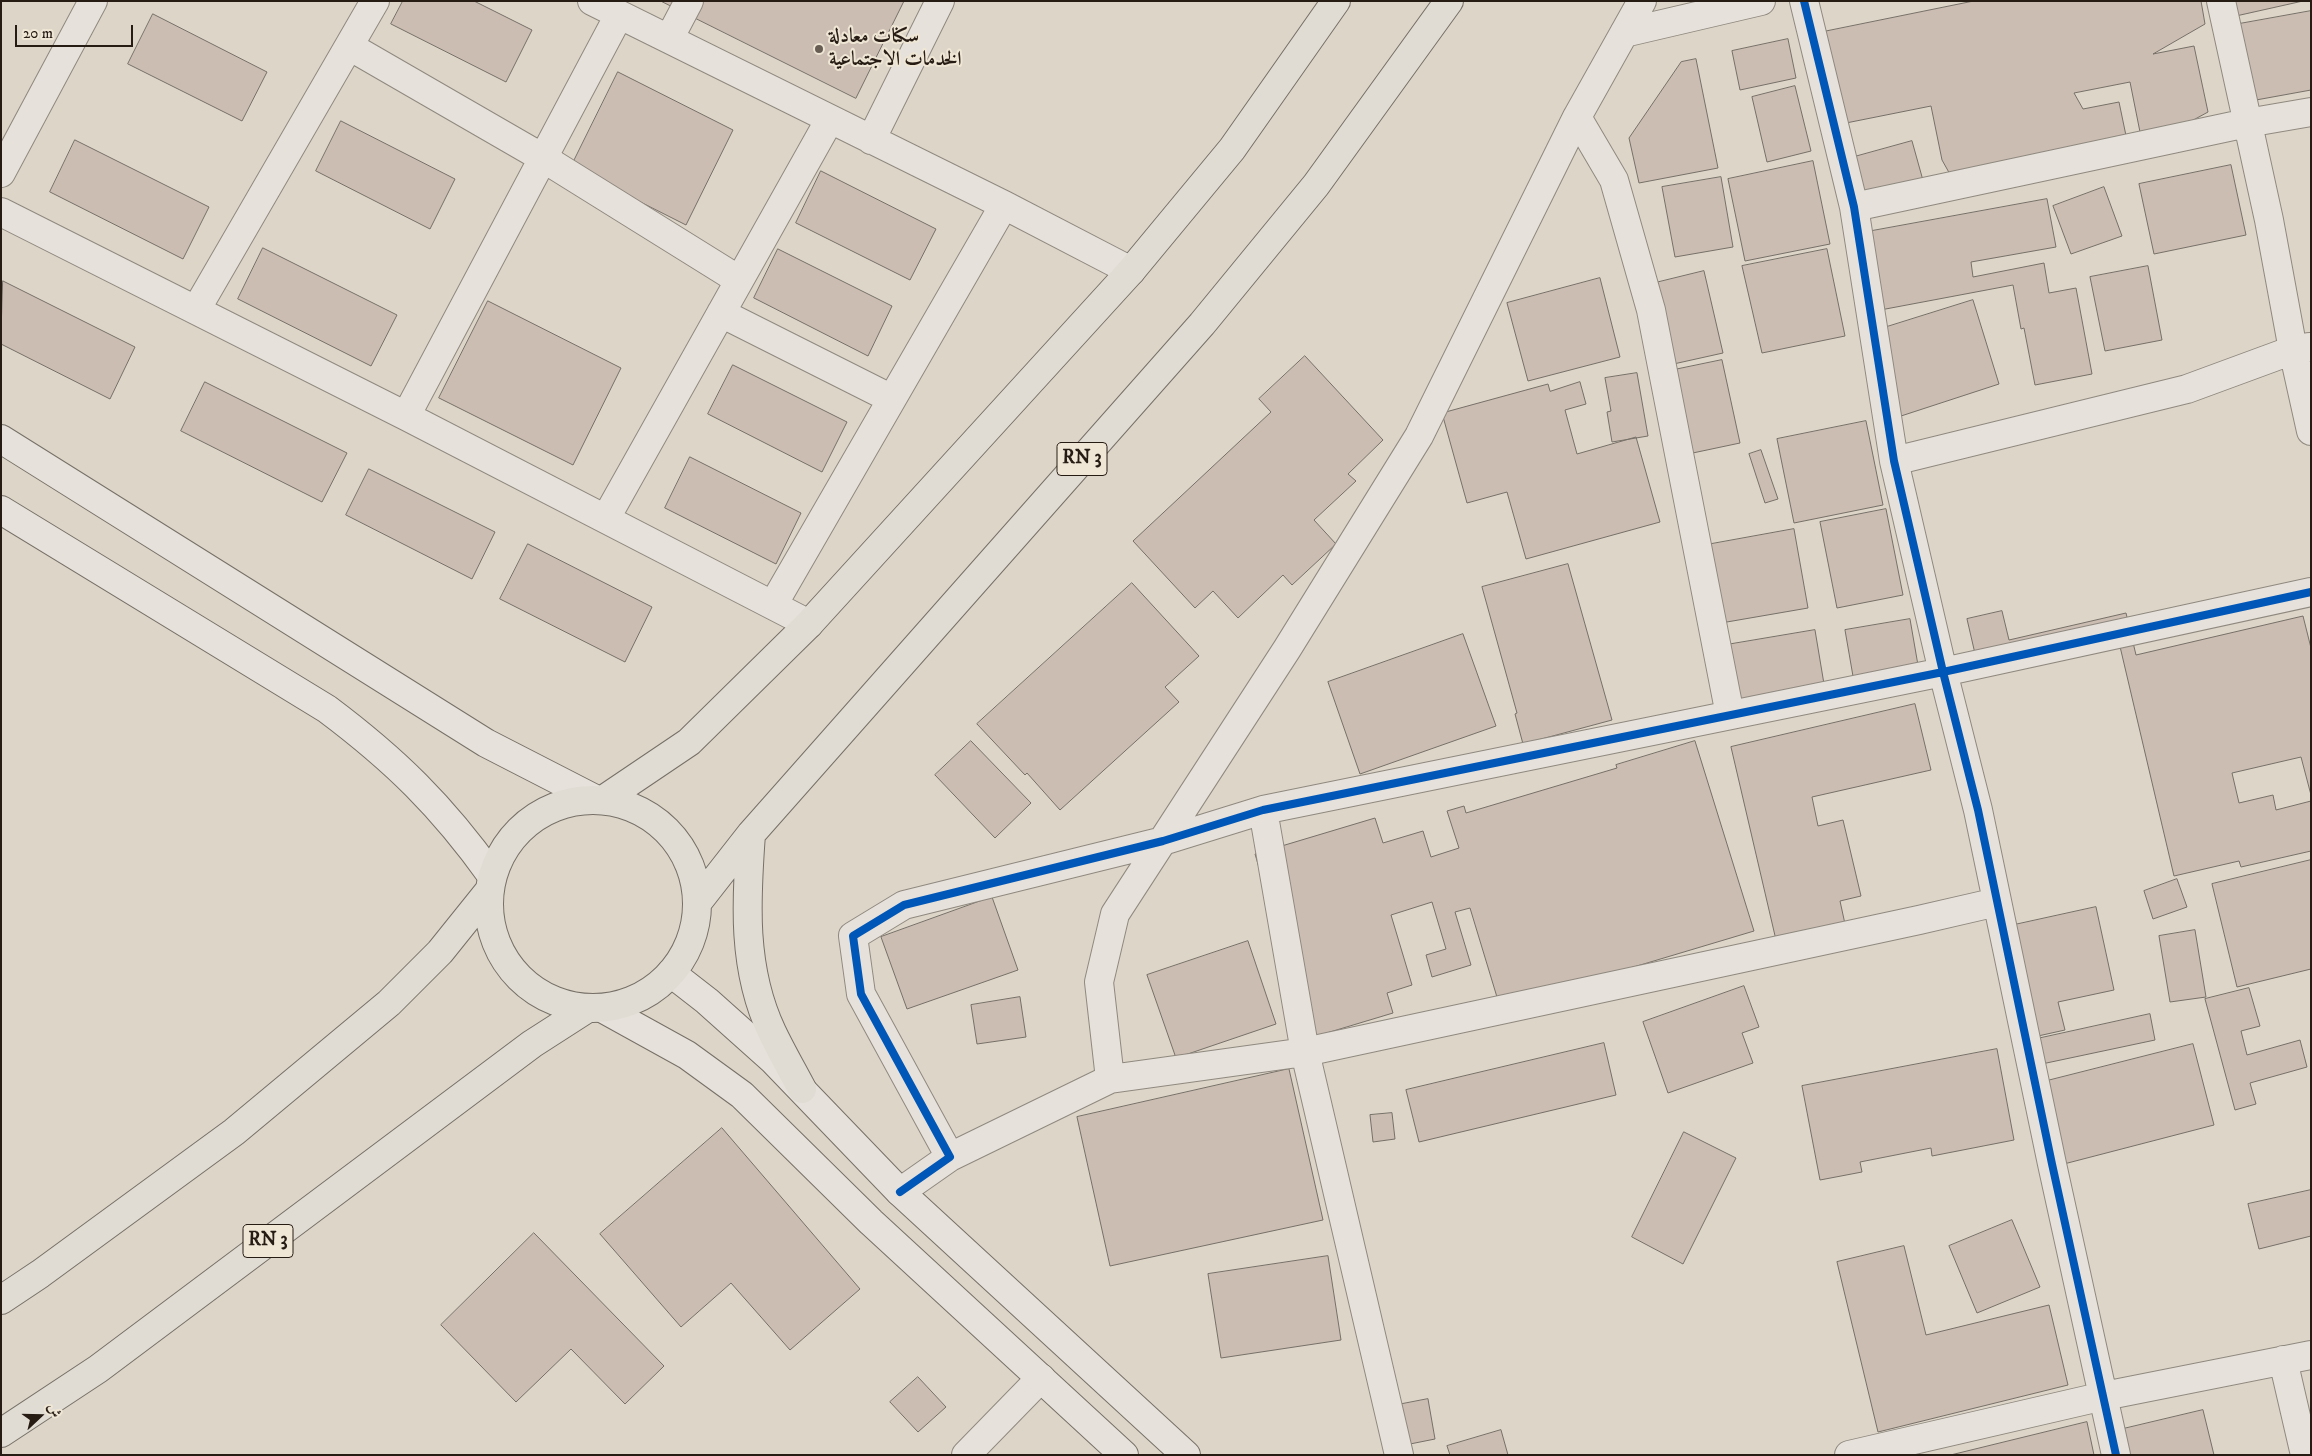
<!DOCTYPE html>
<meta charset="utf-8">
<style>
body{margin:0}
#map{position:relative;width:2312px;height:1456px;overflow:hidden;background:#ddd5c7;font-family:"IM FELL DW Pica",Amiri,serif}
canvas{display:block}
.frame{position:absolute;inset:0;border:2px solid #271c14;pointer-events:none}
.north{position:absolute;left:15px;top:1391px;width:50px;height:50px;-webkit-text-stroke:4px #efe6d5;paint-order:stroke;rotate:69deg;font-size:14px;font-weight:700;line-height:20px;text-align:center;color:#271c14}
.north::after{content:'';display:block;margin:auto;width:18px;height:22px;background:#271c14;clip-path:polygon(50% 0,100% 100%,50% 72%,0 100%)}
.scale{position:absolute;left:15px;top:25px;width:118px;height:22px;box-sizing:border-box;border:2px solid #271c14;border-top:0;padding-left:6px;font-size:15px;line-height:18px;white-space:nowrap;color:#271c14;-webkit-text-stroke:4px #efe6d5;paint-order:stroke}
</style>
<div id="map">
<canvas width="2312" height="1456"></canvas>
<div class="frame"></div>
<div class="north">ش</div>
<div class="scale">20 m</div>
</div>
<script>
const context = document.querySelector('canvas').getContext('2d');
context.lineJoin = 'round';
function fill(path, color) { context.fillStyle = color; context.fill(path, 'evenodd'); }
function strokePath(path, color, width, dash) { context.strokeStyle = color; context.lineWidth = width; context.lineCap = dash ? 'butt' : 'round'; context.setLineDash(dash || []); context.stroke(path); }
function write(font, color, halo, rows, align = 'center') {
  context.font = font + ' "IM FELL DW Pica",Amiri,serif'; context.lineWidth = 4; context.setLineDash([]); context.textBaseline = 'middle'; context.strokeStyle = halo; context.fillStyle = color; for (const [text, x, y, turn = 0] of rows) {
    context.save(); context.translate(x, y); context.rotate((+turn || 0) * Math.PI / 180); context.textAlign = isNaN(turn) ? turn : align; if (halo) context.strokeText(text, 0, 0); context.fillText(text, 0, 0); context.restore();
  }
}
const building = new Path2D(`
 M403,1H474L532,30L506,82L391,24Z
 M661,1H904L856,98Z
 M1974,1H2201L2205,24L2153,54L2194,46L2208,112L2175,130L2141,137L2130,82L2074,93L2083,109L2119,102L2129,150L1956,185L1942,160L1931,106L1841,124L1823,32Z
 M2223,1H2303L2227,18Z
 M2311,11V90L2256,100L2239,24Z
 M153,14L267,72L242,121L128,64Z
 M1788,39L1796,78L1740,90L1732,51Z
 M1696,59L1718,168L1639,183L1629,138L1681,62Z
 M618,72L733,130L686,225L571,167Z
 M1795,86L1811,151L1767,162L1752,97Z
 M341,121L455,179L430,229L316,171Z
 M75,140L209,207L183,259L50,192Z
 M1912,141L1924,184L1859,202L1847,159Z
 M1813,161L1830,244L1745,261L1728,179Z
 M2231,165L2246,235L2154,254L2139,184Z
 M821,171L936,229L910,280L796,223Z
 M1721,177L1733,247L1675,257L1662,187Z
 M2104,187L2122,236L2071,254L2053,206Z
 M2047,199L2056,247L1971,262L1973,277L2044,263L2049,293L2076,288L2092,374L2035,385L2024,328L2021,329L2013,285L1875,311L1861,233Z
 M263,248L397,315L371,366L238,299Z
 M778,249L892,306L868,356L754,298Z
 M1827,249L1845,336L1762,353L1742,266Z
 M2148,266L2162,340L2105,351L2090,277Z
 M1704,271L1723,353L1669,365L1651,284Z
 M1600,278L1620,357L1528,381L1507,303Z
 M3,281L135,347L110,399L1,344Z
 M1973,300L1999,384L1901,416L1874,331Z
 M488,301L621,368L573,465L439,398Z
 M1305,356L1383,440L1348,474L1356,481L1314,520L1336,544L1292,585L1283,575L1238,618L1213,591L1195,608L1133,541L1271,412L1259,399Z
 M1722,360L1740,443L1688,454L1669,371Z
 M733,365L847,422L822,472L708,414Z
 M1637,373L1648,436L1612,442L1607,412L1611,411L1605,378Z
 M205,382L347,453L322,502L181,431Z
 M1580,382L1586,404L1565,410L1577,454L1636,437L1660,522L1526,559L1507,492L1467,503L1442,413L1548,384L1550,391Z
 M1866,421L1883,505L1794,523L1777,439Z
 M1761,450L1778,499L1765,503L1749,454Z
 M690,457L801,513L776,564L665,508Z
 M369,469L495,532L472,579L346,515Z
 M1886,509L1903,595L1837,608L1820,522Z
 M1794,529L1808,608L1721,623L1706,545Z
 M528,544L652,607L625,662L500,599Z
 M1568,564L1612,720L1523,744L1515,714L1517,713L1482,587Z
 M1132,583L1199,656L1165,687L1179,702L1060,810L1027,773L1025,775L977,724Z
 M2002,611L2009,640L2126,613L2136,655L2303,616L2311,648V795L2301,757L2232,773L2239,803L2273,795L2276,810L2311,801V851L2241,867L2239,861L2174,876L2118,638L1979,671L1967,619Z
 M1910,619L1919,671L1854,682L1845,630Z
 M1815,630L1825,690L1736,705L1726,645Z
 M1463,634L1496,726L1360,774L1328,682Z
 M1915,704L1931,770L1812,797L1818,826L1843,820L1861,896L1840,901L1845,924L1776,940L1731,747Z
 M971,741L1031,803L995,838L935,775Z
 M1695,741L1754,931L1500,1007L1470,908L1455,912L1471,965L1432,977L1426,955L1446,949L1432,902L1391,915L1412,985L1387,993L1393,1013L1310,1038L1255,854L1375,818L1383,843L1423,831L1431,857L1459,848L1447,811L1464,806L1466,813L1617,768L1616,765Z
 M2311,860V969L2237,987L2212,884Z
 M2177,879L2187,907L2153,919L2144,891Z
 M992,897L1018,970L907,1009L881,937Z
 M2096,907L2114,990L2058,1002L2065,1030L2029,1038L2005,927Z
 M2195,930L2206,997L2170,1002L2159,936Z
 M1248,941L1276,1024L1176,1058L1147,975Z
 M1744,986L1759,1027L1742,1033L1753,1063L1668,1093L1643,1022Z
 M2249,988L2260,1026L2241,1031L2247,1055L2300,1040L2307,1067L2250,1083L2256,1104L2235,1110L2205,999Z
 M1020,997L1026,1037L977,1044L971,1005Z
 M2150,1014L2155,1040L2037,1065L2032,1040Z
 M1604,1043L1616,1095L1419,1142L1406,1090Z
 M2193,1044L2214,1125L2060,1165L2039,1083Z
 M1997,1049L2014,1140L1932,1156L1931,1148L1860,1162L1862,1172L1820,1180L1802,1086Z
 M1289,1069L1323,1220L1110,1266L1077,1117Z
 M1392,1113L1395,1139L1373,1142L1370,1115Z
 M722,1128L860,1289L790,1350L731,1283L681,1327L600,1234Z
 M1684,1132L1736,1158L1683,1264L1632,1237Z
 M2311,1190V1236L2259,1249L2248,1204Z
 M2012,1220L2040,1287L1977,1313L1949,1246Z
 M534,1233L664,1366L625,1404L571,1349L516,1402L441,1325Z
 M1904,1246L1926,1335L2049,1305L2068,1385L1878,1432L1837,1262Z
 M1328,1256L1341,1340L1221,1358L1208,1274Z
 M918,1377L946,1407L918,1432L890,1402Z
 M1428,1399L1435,1439L1400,1446L1392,1406Z
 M2203,1410L2214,1455H2129L2123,1429Z
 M2087,1422L2094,1455H1951Z
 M1501,1430L1508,1455H1450L1447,1446Z`);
const minor = new Path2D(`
 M592,1L1004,205L1131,271
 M1804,1L1854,207L1894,461L1943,672L1978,810L2052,1164L2116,1455
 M2221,1L2269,220L2293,350L2311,431
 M1624,33L1761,1
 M669,39L689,1
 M349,46L543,158L739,280
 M1577,117L1614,180L1651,310L1730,715
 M871,140L940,1
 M1,173L93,1
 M1854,207L2247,123L2311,112
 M1,212L406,416L809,624
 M196,310L375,1
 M721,313L892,399
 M406,416L619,15
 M1894,461L2187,389L2293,350L2309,347
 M606,518L830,119
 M773,605L1004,205
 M1263,810L1305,1052L1399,1455
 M1110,1079L1099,982L1115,914L1287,649L1419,436L1577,117L1642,1
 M950,1157L1110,1079L1305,1052L1919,920L1997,902
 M900,1192L950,1157L861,994L853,936L904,905L1163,841L1263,810L1943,672L2311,592
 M2283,1360L2305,1455
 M966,1455L1041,1378
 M1849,1455L2104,1396L2311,1355`);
const secondary = new Path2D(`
 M1,439L486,743L595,799
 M1,510L327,709C395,760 442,806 492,876
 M671,973L707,1001L773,1060L900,1192L1186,1455
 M602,1008L687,1055L742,1095L871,1222L1124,1455`);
const primary = new Path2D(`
 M603,800L689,742L809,624L1131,271L1232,149L1336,1
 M489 904a104 104 0 1 1 208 0a104 104 0 1 1-208 0Z
 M751,834C746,901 742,969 772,1032C781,1051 792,1070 802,1089
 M697,903L751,834L1202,324L1316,185L1449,1
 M1,1300L40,1274L234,1132L389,1003L440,952L489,891
 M1,1433L98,1369L532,1044L588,1008`);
const cycleway = new Path2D(`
 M1804,1L1854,207L1894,461L1943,672L1978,810L2052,1164L2116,1455
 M900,1192L950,1157L861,994L853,936L904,905L1163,841L1263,810L1943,672L2311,592`);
const markers = [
 [819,49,5,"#675d53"]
];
const shields = [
 [1082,459,50],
 [268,1241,50]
];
const shieldNames = [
 ["RN 3",1082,459],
 ["RN 3",268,1241]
];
const poiNames = [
 ["سكنات معادلة",829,38],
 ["الخدمات الاجتماعية",829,61]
];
fill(building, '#cbbdb2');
strokePath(building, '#767068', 1);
strokePath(minor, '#8f8980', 30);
strokePath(secondary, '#767068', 30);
strokePath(primary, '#767068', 30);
strokePath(minor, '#e6e1da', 28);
strokePath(secondary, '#e6e1da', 28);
strokePath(primary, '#e0dcd4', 28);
strokePath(cycleway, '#0057b8', 8);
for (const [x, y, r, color] of markers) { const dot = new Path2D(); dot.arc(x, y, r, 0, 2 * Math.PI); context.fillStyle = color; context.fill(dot); strokePath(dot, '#efe6d5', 2); }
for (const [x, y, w] of shields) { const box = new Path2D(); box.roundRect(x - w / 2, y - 16.5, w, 33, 4); context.fillStyle = '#efe6d5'; context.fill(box); strokePath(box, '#271c14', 1); }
write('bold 19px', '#271c14', null, shieldNames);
write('bold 20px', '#271c14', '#efe6d5', poiNames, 'left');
</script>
